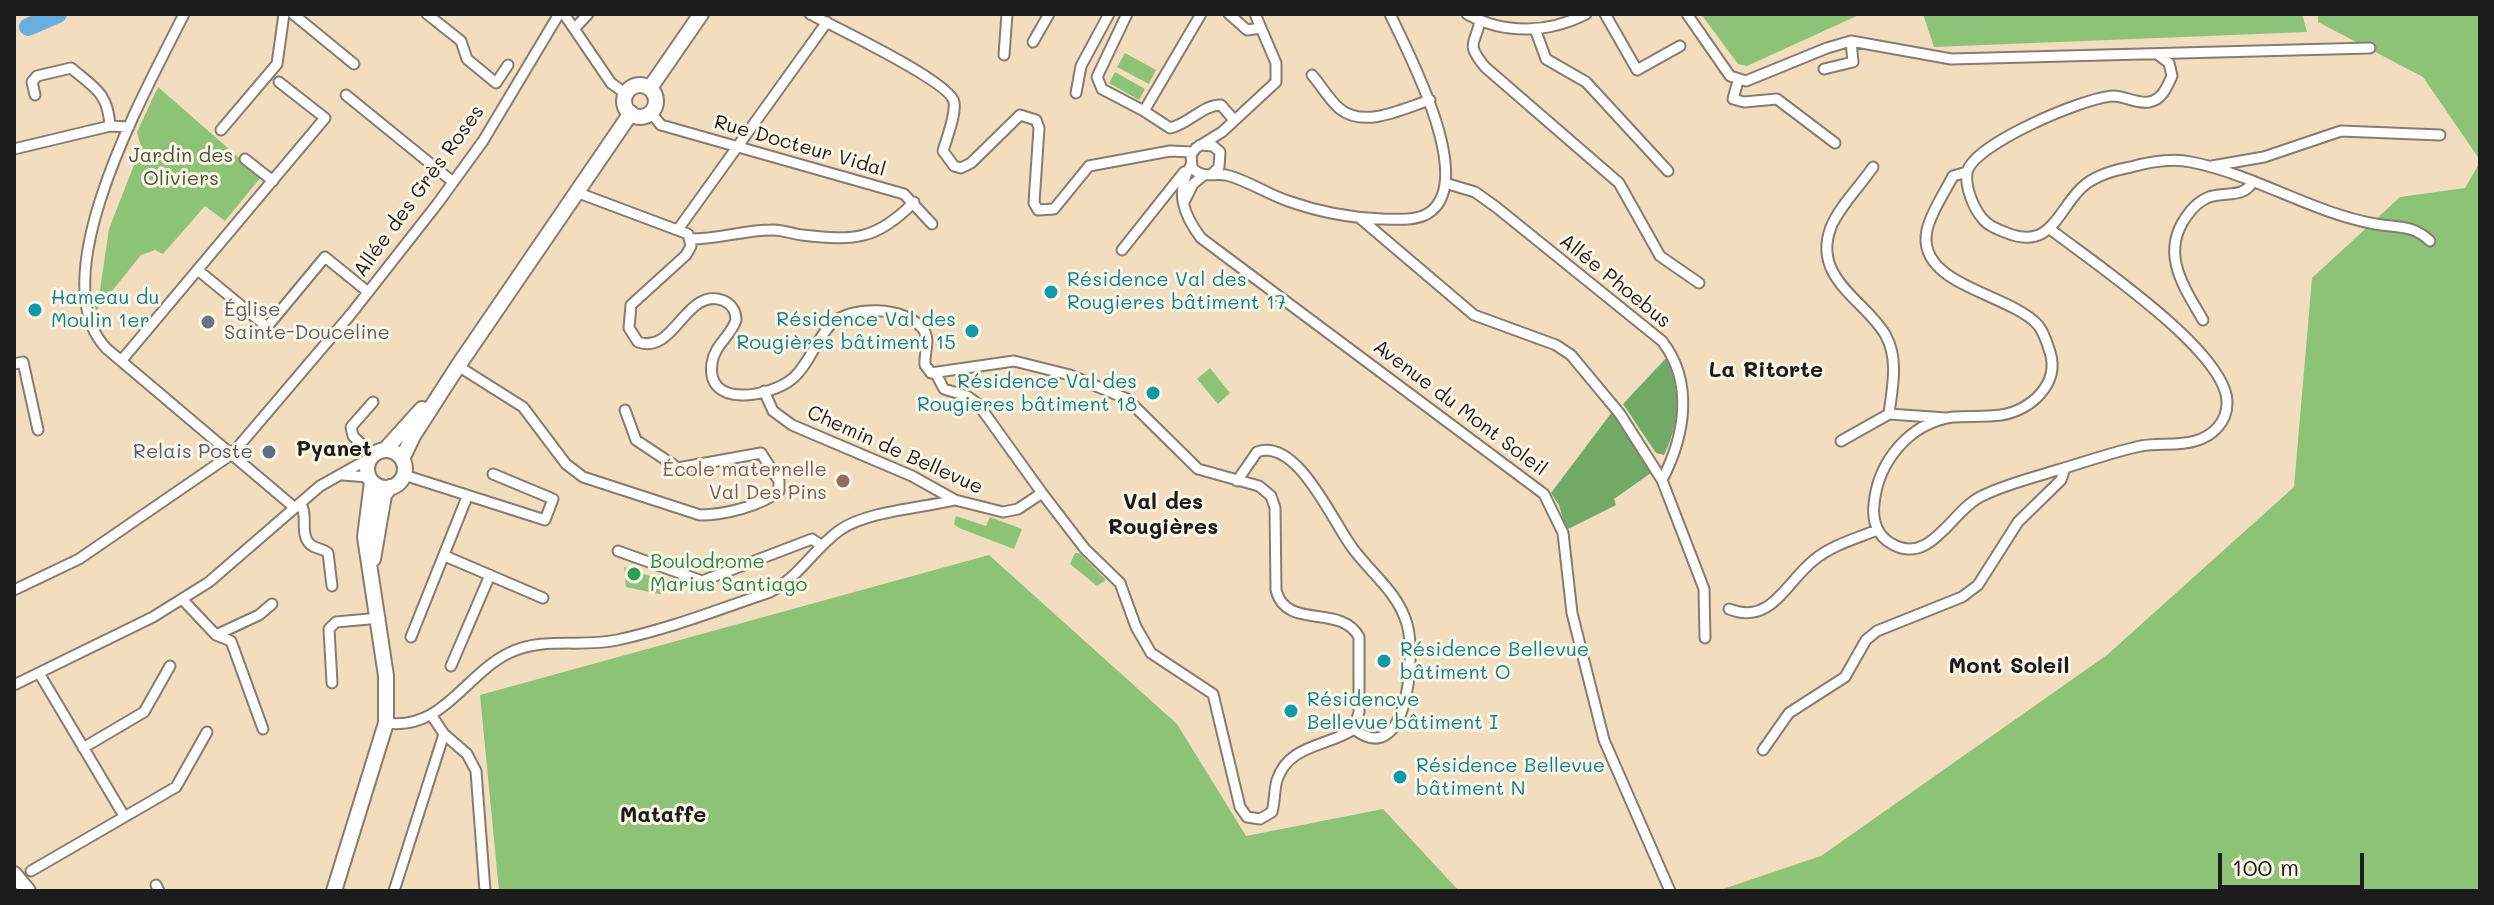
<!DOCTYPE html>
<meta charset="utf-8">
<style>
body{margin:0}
#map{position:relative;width:2494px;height:905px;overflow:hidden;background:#f3ddbf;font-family:Mali,sans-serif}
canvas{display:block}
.frame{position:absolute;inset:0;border:16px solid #1c1c1c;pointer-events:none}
.scale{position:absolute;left:2218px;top:853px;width:146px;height:36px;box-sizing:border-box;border:4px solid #1c1c1c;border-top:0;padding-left:10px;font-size:24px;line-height:28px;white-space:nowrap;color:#1c1c1c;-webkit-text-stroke:6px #fcf5e5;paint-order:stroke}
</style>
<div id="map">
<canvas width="2494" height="905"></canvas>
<div class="frame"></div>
<div class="scale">100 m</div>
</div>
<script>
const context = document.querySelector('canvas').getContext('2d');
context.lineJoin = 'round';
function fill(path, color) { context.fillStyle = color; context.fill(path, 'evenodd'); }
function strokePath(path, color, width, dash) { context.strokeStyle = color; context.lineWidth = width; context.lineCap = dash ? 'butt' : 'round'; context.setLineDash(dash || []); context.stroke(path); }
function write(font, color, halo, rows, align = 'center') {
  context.font = font + ' Mali,sans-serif'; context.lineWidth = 6; context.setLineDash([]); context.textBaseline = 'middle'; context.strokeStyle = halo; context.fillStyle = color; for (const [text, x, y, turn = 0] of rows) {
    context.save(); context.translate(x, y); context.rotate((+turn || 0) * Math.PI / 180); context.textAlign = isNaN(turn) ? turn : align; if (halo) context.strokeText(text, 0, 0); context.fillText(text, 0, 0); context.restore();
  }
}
const green = new Path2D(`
 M1701,14H1861L1747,66L1738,64Z
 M1923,14H2302L2307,32L1934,47Z
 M2318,14H2480V160L2423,77L2318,22Z
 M1125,53L1156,70L1149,84L1117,67Z
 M1115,72L1145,89L1139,100L1109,83Z
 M158,87L261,177L225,221L205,206L163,254L155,250L141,255L96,311L93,297L100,290L109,229L141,147L137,132Z
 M2480,162V891H1717L1821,856L2107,655L2294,487L2312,278L2400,197L2465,188Z
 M1210,368L1230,393L1218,404L1197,379Z
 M956,516L986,526L990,517L1022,529L1014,549L959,528L954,524Z
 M1075,553H1079L1106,580L1097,586L1070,564Z
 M989,555L1177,724L1246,836L1383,809L1459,891H499L480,695Z
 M624,567L684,588L659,594L626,587Z`);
const forest = new Path2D(`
 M1667,357C1680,393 1681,420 1664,455L1656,453L1623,404Z
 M1612,412L1651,473L1614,499L1616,505L1566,530L1559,505L1551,493Z`);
const river = new Path2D(`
 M28,27L58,14`);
const street = new Path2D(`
 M184,14C148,87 38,279 107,349L295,508
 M293,14L354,64
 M427,14L461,41L467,59L496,83L508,65
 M564,14L611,83L626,94
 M810,14C833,26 951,82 954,102C956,115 947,137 943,151L954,166L961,168L971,163L1020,115L1036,120L1039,128L1034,203L1038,210L1054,209L1089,166L1170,151L1192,152
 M1127,14L1097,77L1102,89L1144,111
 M1201,14L1144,111L1170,128C1189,124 1202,105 1221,105L1234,120
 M1229,14L1247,30L1261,28
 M1255,14L1276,63V82L1222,132L1196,148L1191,155L1192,168C1203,179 1213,173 1226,175C1247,180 1267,194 1288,201C1319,212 1349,218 1383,219C1396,219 1412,221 1425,215C1481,187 1407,51 1390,14
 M1467,14C1505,35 1549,33 1586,14
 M1605,14L1637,70L1680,46
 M1687,14L1730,76L1746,81L1827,48L1851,41L1951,59L2370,48
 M1480,21C1475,46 1465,42 1485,67L1619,183L1660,256L1699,283
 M575,28L588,14
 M1535,29L1546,59L1586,82L1668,171
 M1033,42L1049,14
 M2157,54L2169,63L2172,76C2167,87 2162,100 2149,102C2137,104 2125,96 2113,96C2085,97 1971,145 1967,173C1965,187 1973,207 1982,218C1988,226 1997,229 2007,233C2054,252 2059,204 2086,184C2099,174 2115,170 2131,167C2149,162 2172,158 2191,162C2253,174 2313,213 2375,224C2397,228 2412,224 2430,241
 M1004,55L1007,14
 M1824,69L1853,62L1851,41
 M1312,75C1321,85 1329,100 1340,109C1365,129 1404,108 1430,100
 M1738,81L1733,99L1744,102L1777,99L1835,143
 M1076,93L1081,66L1109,14
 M35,95L32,82L37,76L71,68C95,88 108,93 110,126
 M346,95L453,182
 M651,113L661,125L904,194L932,224
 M221,130L277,64L284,14
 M1200,145L1213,146L1220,152L1219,167L1212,174
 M14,149L110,126L129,127
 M245,159L273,181
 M1191,165C1175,192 1183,214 1201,238L1544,494L1563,533L1572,613L1604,740L1670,891
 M2212,166L2264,157L2341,131L2440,135
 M1873,167C1861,185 1839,207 1831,227C1811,279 1867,301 1886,336C1899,360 1892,389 1889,414
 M1967,172L1953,176C1945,192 1931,212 1927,230C1915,285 2009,293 2038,325C2044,332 2047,343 2050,352C2060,384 2031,410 2001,415C1986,417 1969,416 1953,417C1909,423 1878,462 1874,504C1872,520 1877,536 1892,544C1930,566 1952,511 1980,497C2003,485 2029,479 2054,471C2083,463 2112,452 2141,446C2158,443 2179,446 2195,441C2213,436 2227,422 2227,403C2228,352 2091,261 2050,229
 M1445,183L1475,192L1496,207L1662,341C1694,382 1685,436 1662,480L1704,589L1705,638
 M576,192L688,234L691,246L686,255L631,305L629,328L638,342C666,352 679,315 699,303C715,293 736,301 736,320C731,336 714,346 712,363C705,409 770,397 792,379C808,366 816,340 831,324C851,305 905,306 923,329C931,340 924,352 925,365L931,373L1014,361L1070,375L1127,399L1198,469L1259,486L1271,496L1275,508L1276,590C1286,631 1341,603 1359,637V712L1354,729
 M1184,202L1193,184L1204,175
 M1361,219L1474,315L1556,345L1571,355L1620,414L1662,480
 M679,228L827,22
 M691,239C719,239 745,230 771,230C781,229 792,234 802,235C855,241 877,240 914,202
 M1122,250L1184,172
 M199,271L267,327L325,257L368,292
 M2203,320C2184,287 2160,254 2186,217C2192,208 2199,201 2209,197C2226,191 2242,199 2253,182
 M121,361L325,118L279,82
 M14,364L23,362L38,430
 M458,366L523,407L566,464L583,477L700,515C724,515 761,506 779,491V481L761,453L678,468L636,440L625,410
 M936,374L944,389L967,396L978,404L1042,493
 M764,391L773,411L792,425L912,476L955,500L1003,512L1018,509L1042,493L1085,549L1120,583L1136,627L1151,653L1213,694L1240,807L1247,817L1260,819L1272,812C1275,801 1274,790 1277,780C1289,744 1327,747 1354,729
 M373,402L351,427L353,436L373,455
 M1841,441L1889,414L1946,418
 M343,475L368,477
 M404,475L545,520L553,499L493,474
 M1237,481L1257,452C1298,437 1334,525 1354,550C1373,575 1398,593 1407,624C1416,654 1408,771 1354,729
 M300,503C309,514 299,534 310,544C315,549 322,548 328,553L332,586
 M618,551L702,581L812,539L822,546
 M445,556L543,598
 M14,590L79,559L232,454L351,314L438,203L483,141L559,14
 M182,599L216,635L231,641L263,729
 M1729,609C1771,626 1786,582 1814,560C1832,545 1855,539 1877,530
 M216,635L259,615L272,604
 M411,637L467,497
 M451,666L490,575
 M39,673L124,816
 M332,683L329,629L336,622L380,618
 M14,685L153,617L209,582L320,486L370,458
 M432,716L444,734
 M386,723C443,731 464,675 509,653C544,636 580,648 617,640C669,629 720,609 770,592C800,577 813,549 840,530C867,511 922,508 955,500
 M83,748L144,712L170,666
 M1763,750L1789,713L1845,677L1866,640L1877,631L1962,597L1978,585L2018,522L2061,480L2065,468
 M31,871L176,787L207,732
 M156,885L159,891
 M394,891L444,734L467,754L476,771L485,891`);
const secondary = new Path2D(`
 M624 101a16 16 0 1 1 32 0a16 16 0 1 1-32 0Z
 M650,88L701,14
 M385,450L422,409
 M367 469a19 19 0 1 1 38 0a19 19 0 1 1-38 0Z
 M402,459L413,436L458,366L631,113
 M373,559L384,495L390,487
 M14,874L28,891
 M334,891L386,723V676L365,537L372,482`);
const markers = [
 [1051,292,8,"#0f9aa8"],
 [35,310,8,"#0f9aa8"],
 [208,322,8,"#6b7280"],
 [972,331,8,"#0f9aa8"],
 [1153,393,8,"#0f9aa8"],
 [269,452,8,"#5c6f8a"],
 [843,481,8,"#8d6e63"],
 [634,574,8,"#2e9e5b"],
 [1384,661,8,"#0f9aa8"],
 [1291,711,8,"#0f9aa8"],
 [1400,777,8,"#0f9aa8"]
];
const streetNames = [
 ["Rue Docteur Vidal",800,146,16],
 ["Allée des Grès Roses",419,191,-54],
 ["Allée Phoebus",1615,281,39],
 ["Avenue du Mont Soleil",1460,408,37],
 ["Chemin de Bellevue",895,450,24]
];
const parkNames = [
 ["Jardin des",181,156],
 ["Oliviers",181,179]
];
const cultureNames = [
 ["Résidence Val des",1067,280],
 ["Rougieres bâtiment 17",1067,303],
 ["Hameau du",51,298],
 ["Moulin 1er",51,321],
 ["Résidence Val des",956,320,"right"],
 ["Rougières bâtiment 15",956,343,"right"],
 ["Résidence Val des",1137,382,"right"],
 ["Rougieres bâtiment 18",1137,405,"right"],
 ["Résidence Bellevue",1400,650],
 ["bâtiment O",1400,673],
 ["Résidencve",1307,700],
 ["Bellevue bâtiment I",1307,723],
 ["Résidence Bellevue",1416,766],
 ["bâtiment N",1416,789]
];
const worshipNames = [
 ["Église",224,310],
 ["Sainte-Douceline",224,333]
];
const serviceNames = [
 ["Relais Poste",253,452]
];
const educationNames = [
 ["École maternelle",827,470],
 ["Val Des Pins",827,493]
];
const leisureNames = [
 ["Boulodrome",650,562],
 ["Marius Santiago",650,585]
];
const neighbourhoodNames = [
 ["La Ritorte",1766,370],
 ["Pyanet",334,449],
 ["Val des",1163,502],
 ["Rougières",1163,527],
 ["Mont Soleil",2009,666],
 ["Mataffe",663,815]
];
fill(green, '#8cc376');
fill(forest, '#71a967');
strokePath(river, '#68aede', 18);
strokePath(street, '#887c6e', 13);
strokePath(secondary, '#887c6e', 18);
strokePath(street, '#fff', 9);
strokePath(secondary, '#fff', 14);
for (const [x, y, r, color] of markers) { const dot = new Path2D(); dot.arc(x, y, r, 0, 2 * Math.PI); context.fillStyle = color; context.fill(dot); strokePath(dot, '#fcf5e5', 3); }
write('20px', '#1c1c1c', '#fcf5e5', streetNames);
write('20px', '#43563c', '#fcf5e5', parkNames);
write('20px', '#0d838f', '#fcf5e5', cultureNames, 'left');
write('20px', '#5b616d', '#fcf5e5', worshipNames, 'left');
write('20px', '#4e5e75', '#fcf5e5', serviceNames, 'right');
write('20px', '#785e54', '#fcf5e5', educationNames, 'right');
write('20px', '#27864d', '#fcf5e5', leisureNames, 'left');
write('bold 22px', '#1c1c1c', '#fcf5e5', neighbourhoodNames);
</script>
